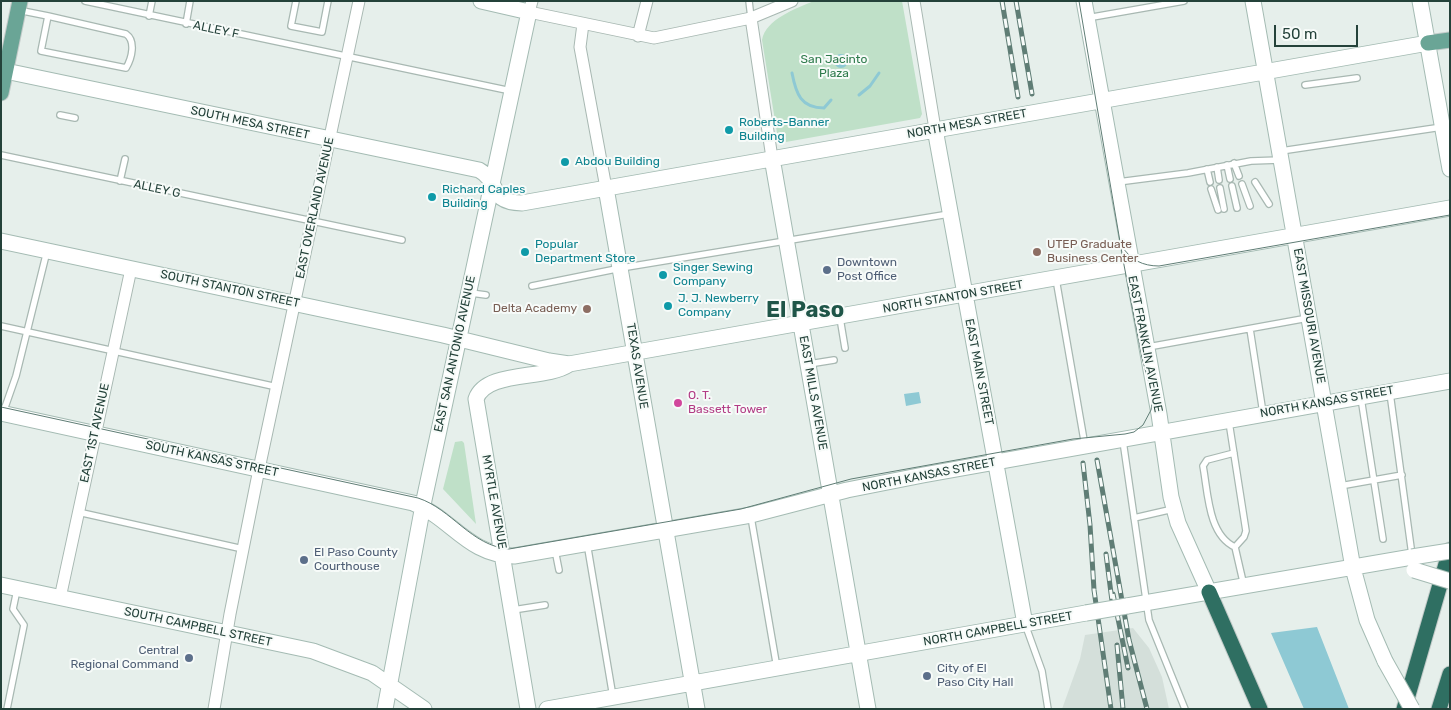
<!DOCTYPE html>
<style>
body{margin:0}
#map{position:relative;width:1451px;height:710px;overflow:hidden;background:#e6efeb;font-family:Rubik,sans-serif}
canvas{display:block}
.frame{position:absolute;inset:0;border:2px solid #24423a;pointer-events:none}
.scale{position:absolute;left:1274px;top:25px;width:84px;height:22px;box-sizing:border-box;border:2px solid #24423a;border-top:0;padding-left:6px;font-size:15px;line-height:18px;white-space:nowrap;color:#24423a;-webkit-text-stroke:4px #f7fbf9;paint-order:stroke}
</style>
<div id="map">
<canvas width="1451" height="710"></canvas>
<div class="frame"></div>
<div class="scale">50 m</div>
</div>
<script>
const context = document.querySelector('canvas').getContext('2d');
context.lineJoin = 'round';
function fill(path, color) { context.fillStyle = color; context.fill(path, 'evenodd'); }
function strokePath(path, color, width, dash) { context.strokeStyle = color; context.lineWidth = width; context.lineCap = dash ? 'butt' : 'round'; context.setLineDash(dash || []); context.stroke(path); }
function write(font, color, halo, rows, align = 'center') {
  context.font = font + ' Rubik,sans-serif'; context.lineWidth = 4; context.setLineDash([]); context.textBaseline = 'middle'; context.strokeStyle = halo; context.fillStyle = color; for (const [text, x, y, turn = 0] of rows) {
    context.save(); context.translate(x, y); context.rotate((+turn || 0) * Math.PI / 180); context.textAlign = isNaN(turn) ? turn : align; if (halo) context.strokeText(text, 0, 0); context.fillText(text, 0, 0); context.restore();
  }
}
const built = new Path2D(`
 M1133,628L1149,648L1162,677L1169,709H1062L1080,659L1085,635Z`);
const green = new Path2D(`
 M814,1H902L922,114L920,118L786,142L781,140L777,133L762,40C766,19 795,9 814,1Z
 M462,441L464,443L476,524L443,489L455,442Z`);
const water = new Path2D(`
 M834 61a7 7 0 1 1 14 0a7 7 0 1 1-14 0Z
 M919,392L921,403L906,406L904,394Z
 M1317,627L1349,709H1304L1271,633Z`);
const stream = new Path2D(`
 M792,73C796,94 801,108 824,108L831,100
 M859,95L870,86L879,73`);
const lane = new Path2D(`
 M85,1L511,91
 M296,1L291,26L322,32L328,1
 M749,1L751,18
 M18,10L48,16
 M48,16L126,34C136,41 132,58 126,68L41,51Z
 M149,16L152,1
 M1087,18L1184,1
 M186,24L190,1
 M1305,85L1357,78
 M60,115L75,118
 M1281,151L1442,127
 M1,155L402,240
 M1234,163L1239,176
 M1227,165L1230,179
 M1217,167L1219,180
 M1207,169L1210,182
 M120,181L125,159
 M1118,182L1188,173L1251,161L1280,160
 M1255,182L1269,204
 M1242,184L1250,206
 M1232,186L1237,208
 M1220,188L1224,209
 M1211,189L1218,210
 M1056,279L1085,446
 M532,286L621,268L949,214
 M471,293L486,295
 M840,318L845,348
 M1,326L277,387
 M1250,329L1263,413
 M1148,347L1308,318
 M809,364L834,360
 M1390,393L1412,555
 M1361,398L1383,539
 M3,413L16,376L47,251
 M1229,422L1246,531L1244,537L1235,547L1244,586
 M1123,441L1149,620L1185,709
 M1234,453L1207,460L1203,466C1208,492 1208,535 1235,547
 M1340,486L1402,475
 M78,512L243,549
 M751,517L777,668
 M1134,518L1173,509
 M587,543L613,697
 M555,550L559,570
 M513,610L545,605
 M1025,624L1042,671L1048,709
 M7,709L24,625L13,609L17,590`);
const street = new Path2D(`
 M532,1L529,12L654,38L751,18L792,1
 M914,1L935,129
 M751,18L772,158
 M583,24L580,47L606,188
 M638,36L647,1
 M60,598L131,269
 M214,709L230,614L259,469L359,1`);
const secondary = new Path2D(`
 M1084,1L1159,414L1171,497L1178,523L1209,592
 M1253,1L1353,568L1367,620L1385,661
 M1420,1L1450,169
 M1,70L479,170C501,182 487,202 522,203L1428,43
 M935,129L1025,624
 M772,158L868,709
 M606,188L697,709
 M1,241L443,335L549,361L569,364L1450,208
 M1,413L413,503C452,518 467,555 514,556L751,515L847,490L923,475L1450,381
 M1,585L313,651L372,673L424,709
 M1127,606L1412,557
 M385,709L424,500L529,12L481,1
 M528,709L476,399C486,370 545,380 568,365
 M547,709L1086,613`);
const primary = new Path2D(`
 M1428,43L1450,40
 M1,93L20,1`);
const highway = new Path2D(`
 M1209,592L1260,709
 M1404,709L1450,550
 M1439,709L1450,674`);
const tram = new Path2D(`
 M1122,246C1130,260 1143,266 1159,266L1450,215
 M1,407L418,498C452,509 471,546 509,549L741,509L851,479L1073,439L1125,434L1134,432L1143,425L1151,410L1153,398L1142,358L1124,265L1079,1`);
const rail = new Path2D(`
 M1002,1L1018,97
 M1016,1L1032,94
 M1097,460L1129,640L1147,709
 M1083,463L1090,525L1094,590L1111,709
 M1106,554L1112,601
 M1113,594L1128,668
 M1117,645L1123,709`);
const secondaryBridge = new Path2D(`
 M1412,557L1450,551
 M1414,570L1450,581
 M1086,613L1127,606
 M1385,661L1412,709`);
const markers = [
 [729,130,5,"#0f9aa8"],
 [565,162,5,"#0f9aa8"],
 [432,197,5,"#0f9aa8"],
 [525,252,5,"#0f9aa8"],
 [1037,252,5,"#8d6e63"],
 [827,270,5,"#5c6f8a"],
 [663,275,5,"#0f9aa8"],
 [668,306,5,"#0f9aa8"],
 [587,309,5,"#8d6e63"],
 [678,403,5,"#d1479c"],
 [304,560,5,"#5c6f8a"],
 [189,658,5,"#5c6f8a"],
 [927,676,5,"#5c6f8a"]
];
const streetNames = [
 ["ALLEY F",216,30,12],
 ["SOUTH MESA STREET",250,123,12],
 ["NORTH MESA STREET",967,124,-10],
 ["ALLEY G",157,189,12],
 ["EAST OVERLAND AVENUE",315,208,-78],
 ["SOUTH STANTON STREET",230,289,12],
 ["NORTH STANTON STREET",953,297,-10],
 ["EAST MISSOURI AVENUE",1309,316,80],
 ["EAST FRANKLIN AVENUE",1145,344,79],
 ["EAST SAN ANTONIO AVENUE",455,354,-78],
 ["TEXAS AVENUE",637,366,81],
 ["EAST MAIN STREET",979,372,79],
 ["EAST MILLS AVENUE",813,393,80],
 ["NORTH KANSAS STREET",1327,402,-10],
 ["EAST 1ST AVENUE",95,433,-78],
 ["SOUTH KANSAS STREET",212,459,12],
 ["NORTH KANSAS STREET",929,475,-11],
 ["MYRTLE AVENUE",494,502,80],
 ["SOUTH CAMPBELL STREET",198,627,12],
 ["NORTH CAMPBELL STREET",998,629,-10]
];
const parkNames = [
 ["San Jacinto",834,60],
 ["Plaza",834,74]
];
const cultureNames = [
 ["Roberts-Banner",739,123],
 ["Building",739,137],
 ["Abdou Building",575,162],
 ["Richard Caples",442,190],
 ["Building",442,204],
 ["Popular",535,245],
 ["Department Store",535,259],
 ["Singer Sewing",673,268],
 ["Company",673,282],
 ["J. J. Newberry",678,299],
 ["Company",678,313]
];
const educationNames = [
 ["UTEP Graduate",1047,245],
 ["Business Center",1047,259],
 ["Delta Academy",577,309,"right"]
];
const serviceNames = [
 ["Downtown",837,263],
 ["Post Office",837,277],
 ["El Paso County",314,553],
 ["Courthouse",314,567],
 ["Central",179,651,"right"],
 ["Regional Command",179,665,"right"],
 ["City of El",937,669],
 ["Paso City Hall",937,683]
];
const hotelNames = [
 ["O. T.",688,396],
 ["Bassett Tower",688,410]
];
const townNames = [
 ["El Paso",805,311]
];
fill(built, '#d4dfda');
fill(green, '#bfe0c8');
fill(water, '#8ec9d4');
strokePath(stream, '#8ec9d4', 3);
strokePath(lane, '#a8b8b2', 8);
strokePath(street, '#a8b8b2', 13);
strokePath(secondary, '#a4bbb3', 17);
strokePath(primary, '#c2cac8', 17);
strokePath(highway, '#c2cac8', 17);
strokePath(lane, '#fff', 5.5);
strokePath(street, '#fff', 11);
strokePath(secondary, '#fff', 15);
strokePath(primary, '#6aa596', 15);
strokePath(highway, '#2f6f62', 15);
strokePath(tram, '#5f7d75', 1);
strokePath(rail, '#5f7d75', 5);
strokePath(rail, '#f7fbf9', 3, [9]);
strokePath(secondaryBridge, '#a4bbb3', 17, []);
strokePath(secondaryBridge, '#fff', 15);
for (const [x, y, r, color] of markers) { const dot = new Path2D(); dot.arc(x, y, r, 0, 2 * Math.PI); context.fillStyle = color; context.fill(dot); strokePath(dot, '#f7fbf9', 2); }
write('12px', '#24423a', '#f7fbf9', streetNames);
write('12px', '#2d7a4b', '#f7fbf9', parkNames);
write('12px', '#0d838f', '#f7fbf9', cultureNames, 'left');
write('12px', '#785e54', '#f7fbf9', educationNames, 'left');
write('12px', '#4e5e75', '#f7fbf9', serviceNames, 'left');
write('12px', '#b23c85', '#f7fbf9', hotelNames, 'left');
write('bold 22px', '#1f5548', '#f7fbf9', townNames);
</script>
